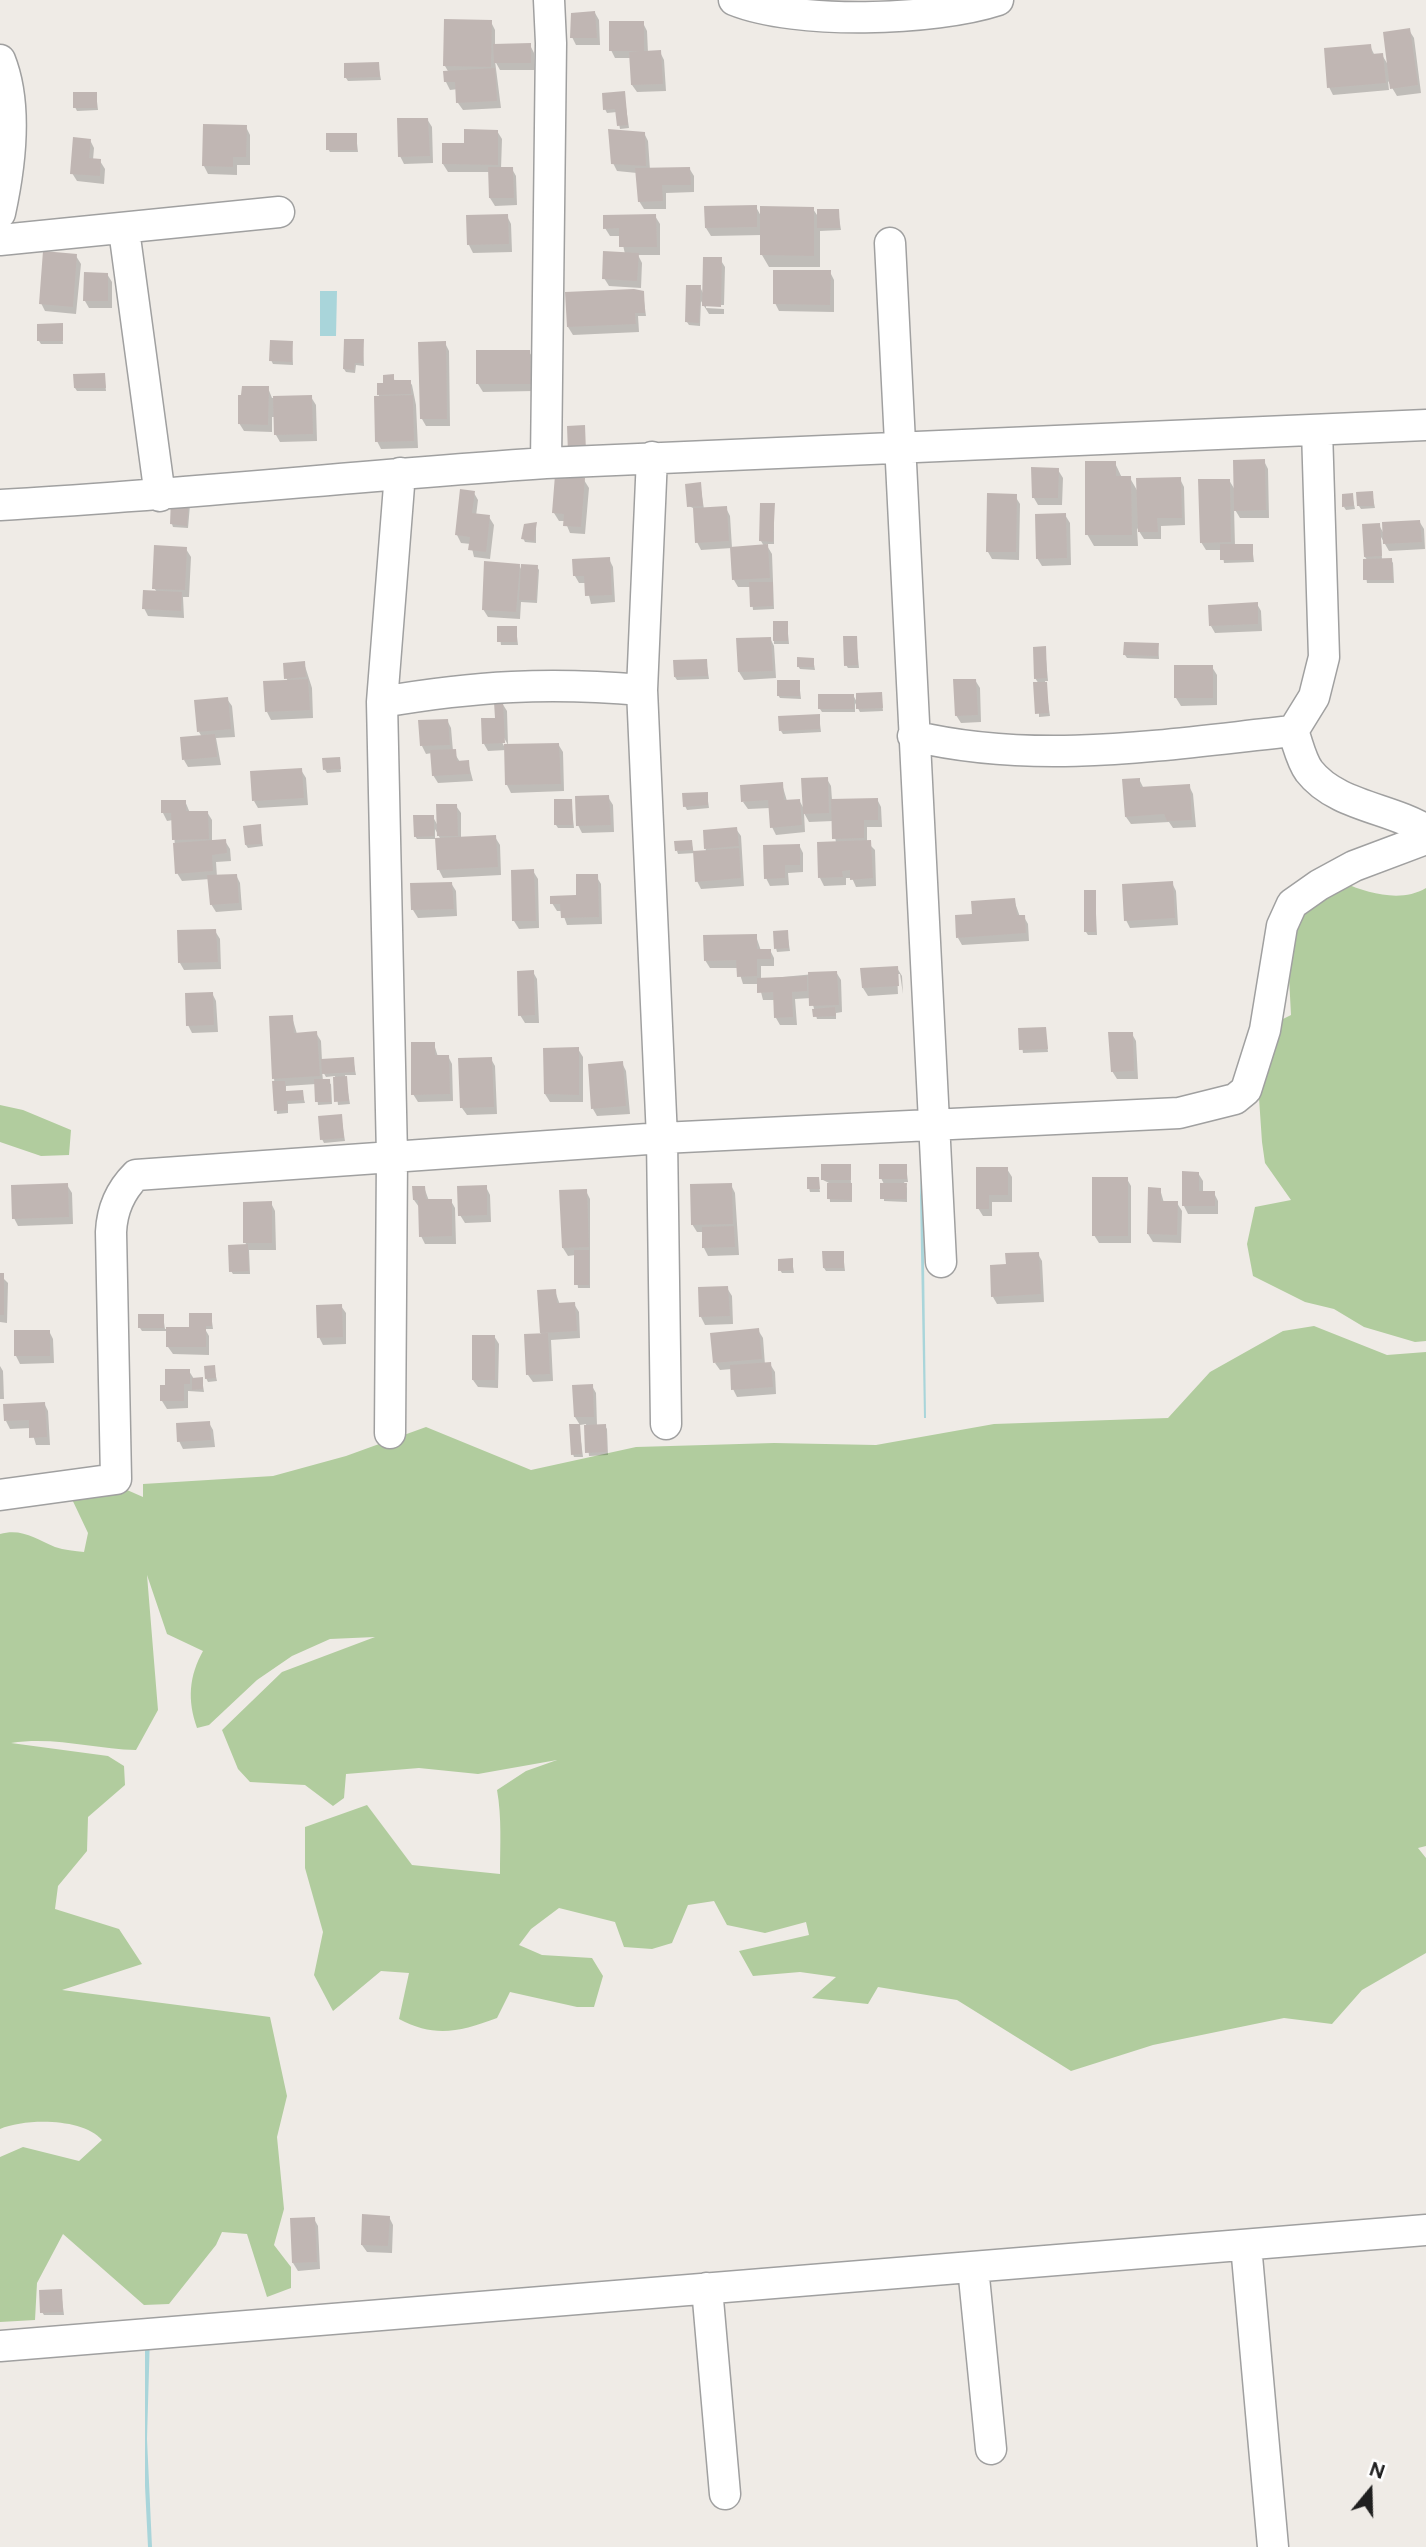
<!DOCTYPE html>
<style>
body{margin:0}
#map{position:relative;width:1426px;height:2547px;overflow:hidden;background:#efebe6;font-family:Figtree,sans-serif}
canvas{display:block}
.north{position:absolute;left:1335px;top:2456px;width:70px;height:70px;-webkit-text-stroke:5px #fff;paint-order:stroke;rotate:19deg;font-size:19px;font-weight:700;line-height:28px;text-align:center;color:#1f1f1f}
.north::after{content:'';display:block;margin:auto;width:24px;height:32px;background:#1f1f1f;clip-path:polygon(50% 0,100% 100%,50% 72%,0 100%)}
</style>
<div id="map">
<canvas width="1426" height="2547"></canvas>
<div class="north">N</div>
</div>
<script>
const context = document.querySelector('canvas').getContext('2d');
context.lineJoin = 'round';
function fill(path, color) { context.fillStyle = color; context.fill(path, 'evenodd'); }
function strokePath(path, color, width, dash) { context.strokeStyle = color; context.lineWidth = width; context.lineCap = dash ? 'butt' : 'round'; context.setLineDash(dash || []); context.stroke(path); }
const forest = new Path2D(`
 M1344,883C1368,893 1401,903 1426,888V1341L1415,1342L1364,1327L1334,1309L1305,1302L1253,1276L1247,1244L1255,1207L1291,1200L1265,1163L1262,1142L1259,1098L1269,1026L1291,1015L1288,958L1280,932Z
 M0,1105L23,1110L71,1130L69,1155L41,1156L0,1142Z
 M1314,1326L1387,1355L1426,1352V1846L1418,1848L1426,1858V1953L1362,1990L1332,2024L1284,2018L1153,2045L1071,2071L957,2000L878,1987L868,2004L812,1998L836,1977L800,1972L753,1976L739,1951L809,1935L806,1922L765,1933L727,1925L714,1901L688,1905L672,1943L652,1949L624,1947L615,1922L559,1908L531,1929L519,1945L542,1955L592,1958L603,1976L594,2007H577L510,1992L497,2018C459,2032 435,2038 399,2019L409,1973L381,1971L333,2011L314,1975L323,1932L305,1868V1827L367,1805L412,1865L500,1874C500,1846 502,1818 497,1790L526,1771L557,1760L478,1774L419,1768L346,1774L344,1798L333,1806L305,1785L250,1782L238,1769L222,1730L282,1672L375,1637L330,1639L292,1656L257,1680L209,1725L197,1728C187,1700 189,1676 203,1651L167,1634L147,1575L158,1710L136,1750C94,1749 54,1736 11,1743L108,1756L124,1766L125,1785L88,1817L87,1851L58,1886L55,1909L119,1929L142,1964L62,1990L270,2017L287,2096L277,2137L284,2209L274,2245L291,2267V2288L267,2297L247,2234L222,2232L216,2245L169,2304L144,2305L63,2234L37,2283L35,2320L0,2322V2157L23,2147L79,2161L102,2140C83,2118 26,2118 0,2129V1534C22,1528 36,1539 55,1547C64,1550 75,1551 84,1552L88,1533L70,1495L118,1486L143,1497V1484L273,1476L346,1456L426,1427L531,1470L636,1447L774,1443L876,1445L994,1424L1168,1418L1210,1372L1283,1331Z`);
const water = new Path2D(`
 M320,291H337L336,336H320Z
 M922,1150L923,1182L926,1418H924L920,1196Z
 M150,2335L147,2439L152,2547H148L145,2486V2343Z`);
const shadow = new Path2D(`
 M595,13L599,20L600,45H576L572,37Z
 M491,22L495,30V45H530L534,53V70H500L495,61L501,108L463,110L458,103V89L450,90L446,82L449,73L445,66Z
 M643,23L647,31L648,53L660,52L664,60L666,91L637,92L632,85L631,58H615L611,50Z
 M1409,30L1414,38L1421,93L1397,96L1388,81L1389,90L1333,95L1329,87L1370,46L1374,54L1382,55L1390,68Z
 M378,64L381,80L348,81L346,78V65Z
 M96,93L98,110L77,111L75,107Z
 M624,93L629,128L620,129L617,112L607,113L605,109Z
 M427,119L432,127L433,163L404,164L400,156Z
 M246,127L250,135V165H237V175L208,174L204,166Z
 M497,131L502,139L501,169H512L516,176L517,205L495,206L490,198V172H448L443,164L466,145Z
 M644,133L648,141L650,170L689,168L694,176V192L666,193V209H644L639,201L637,173L617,171L613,163Z
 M356,135L358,152H330L328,149Z
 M90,140L94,148L93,160L100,161L105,169L104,184L77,181L72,173Z
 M756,207L762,218L813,209L819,218L838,211L841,230L820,231V267H769L762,255V235L711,236L706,228Z
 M507,216L511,224L512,252L473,253L469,245Z
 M655,216L660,224V255H638L642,263L641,288L609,286L604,278L625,254L621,236H610L605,228Z
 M76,256L81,264L76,314L45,311L41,303Z
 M720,259L725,267L724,305H706V308L724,309V314H709L701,301L700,326L689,325L687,322L700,287L704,295Z
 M830,272L834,280V312L779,311L775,303Z
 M107,274L112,282V308H89L85,301Z
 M643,293L646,316H638L639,332L573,335L568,327Z
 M61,325L63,344H41L39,341Z
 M363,341L364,366L356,365L355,373L346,372L344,369Z
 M292,342L293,365L273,364L271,360Z
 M445,343L449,351L450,426H426L422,419Z
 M529,352L534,359V391L483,392L478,384Z
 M104,375L106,391H77L75,388Z
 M393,376L395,382H410L412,385L416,405L418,448L381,449L377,441L379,394Z
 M268,388L272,398L311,397L316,405L317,441L280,442L276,435L275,417H272V432L244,431L239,423L243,397Z
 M1264,461L1268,469L1269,518H1240L1234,508L1235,546H1252L1254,562L1224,563L1222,550H1206L1201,542L1229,480L1235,490Z
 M1115,463L1122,478H1130L1138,492L1180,479L1184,487L1185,525L1161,526V539H1144L1137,528L1138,546H1094L1087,534Z
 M1058,470L1063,478L1062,505H1038L1034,498Z
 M584,480L589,488L585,534L570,533L565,521H559L554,513Z
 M700,484L704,509L726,508L730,516L732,548L764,546L761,541L774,505V544H766L772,554L774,609L753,610L751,587H738L734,580L732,548L701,550L697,542L695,509L689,506Z
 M474,493L478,500L476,516L489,517L494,525L490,559L474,557L471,544L461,543L457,535Z
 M1372,493L1375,508L1361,509L1359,506Z
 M1352,495L1355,509L1346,510L1344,507Z
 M1015,496L1020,504L1019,560L992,559L988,552Z
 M173,501L190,505L188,528L173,527L172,524Z
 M1065,515L1070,523L1071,565L1042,566L1037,558Z
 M1419,521L1424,529L1425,549L1389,551L1381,537L1382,560H1391L1393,563L1394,583H1367L1364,561H1368L1365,557L1379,525L1384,534Z
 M536,524V543L525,542L523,538Z
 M186,549L191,557L189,597H183L184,618L148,616L144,608L157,592L154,588Z
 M609,559L613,567L615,602L591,604L586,583H579L575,576Z
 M519,565L522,571L537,567L539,570L537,603L521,602L520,619L488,617L483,609Z
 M1257,604L1261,611L1262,631L1215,633L1211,626Z
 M774,623H787L789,644H774Z
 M499,628H516L518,645H501Z
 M770,638L774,646L776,678L744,680L739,672Z
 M856,638L859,668H848L846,665Z
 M1158,644L1159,659L1127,658L1125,655Z
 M1045,648L1048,681H1045L1050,716L1039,717V684L1035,678Z
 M813,659L815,670L800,669L798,666Z
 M706,660L709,679L677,680L675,677Z
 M304,663L312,688L313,718L271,720L267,712L288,681L286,678Z
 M1212,667L1217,675V705L1181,706L1176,698Z
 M975,680L980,688L981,722L961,723L956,715Z
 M799,682L801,699L780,698L778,695Z
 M881,694L883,711L860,712L855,703V712H822L820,709L853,695L858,704Z
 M227,699L232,706L235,737L216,738L221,765L188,767L184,760L202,737L199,732Z
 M502,703L507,711L508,745L502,734L499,736L504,746L558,744L563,752L564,791L511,793L507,785L506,750L488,751L484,744Z
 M819,716L821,732L783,734L781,731Z
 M447,720L451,728L453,751L460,762H468L473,781L438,783L433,775L432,753L426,754L422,746Z
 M339,758L341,772L327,773L325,770Z
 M301,770L306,778L308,805L258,808L254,801Z
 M827,779L831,786L832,800L877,799L881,807L882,827H867V842L875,850L876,886L856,887L852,878H846V885L824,886L820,878L836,843L833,821L809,822L804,813L805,832L776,835L772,827L770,808L748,809L743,802L782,784L787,801L799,800L804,809Z
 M1139,779L1143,787L1189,786L1193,794L1196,827L1173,828L1169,822L1131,824L1126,817Z
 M707,794L709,808L687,810L685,806Z
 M608,797L613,805L614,832L582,833L578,825Z
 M185,801L190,813L207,812L212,820V842L225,841L230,849L231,861L216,862L217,877L236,875L240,883L242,910L216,912L211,904L210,879L182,881L177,873L173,820L167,821L163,813Z
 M571,801L574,828H558L556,825Z
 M456,806L461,813V839L495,837L500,845L501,875L443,878L439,870L441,840L435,829V839H417L415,836L433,817L438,826Z
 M260,826L263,846L248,848L246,845Z
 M736,829L741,836L744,886L701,889L697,881L695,853L678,854L677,851L691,842L694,853L706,852L704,832Z
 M799,845L803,853V872L788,873L789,885L770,886L766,878Z
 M533,871L538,879L539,928L519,929L514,921Z
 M596,876L601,884L602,924L567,925L562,911H557L552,903L578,897Z
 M451,883L456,891L457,916L418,918L413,910L412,885Z
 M1172,883L1176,891L1178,925L1130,928L1126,920Z
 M1095,892L1097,935H1088L1086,932Z
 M1014,900L1020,917H1024L1028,924L1029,941L962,945L958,938L974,916Z
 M215,931L220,939L221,969L184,970L180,963Z
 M787,932L790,951L777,952L776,948Z
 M756,936L761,951L770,950L774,958V966H761V979L836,972L841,980L842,1012L836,1013V1019H817L811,998L795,999L797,1025H780L776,1018L775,1000H763L759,984H743L738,968H710L705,960Z
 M897,968L902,976L903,994L900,974H897L898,994L868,996L863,988Z
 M533,972L537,979L539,1023H525L520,1015Z
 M212,993L216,1001L218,1032L192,1033L188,1025Z
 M292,1017L297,1034L316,1033L321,1041L322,1061L353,1059L356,1075H345L350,1104L338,1105L335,1076L326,1077L322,1070L323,1081L331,1084L332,1104L318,1105L316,1084L286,1086V1092H302L305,1103L288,1104V1113L277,1114L274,1078Z
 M1045,1028L1048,1052L1023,1053L1020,1030Z
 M1132,1034L1136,1041L1138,1079H1117L1112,1071Z
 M434,1044L438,1057L448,1056L452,1064L453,1101L418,1102L413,1094Z
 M578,1049L583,1057V1102H550L545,1094Z
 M491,1059L495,1066L497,1114L467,1115L462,1108Z
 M622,1063L626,1071L630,1114L597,1116L593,1109Z
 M341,1116L345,1141L324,1143L322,1139Z
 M850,1165L852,1202H830L829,1183L823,1180Z
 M906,1166L908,1182H904L907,1188V1202L884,1201V1184L881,1178Z
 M1007,1169L1012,1177V1202H992V1216H983L978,1208Z
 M1198,1173L1203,1181V1193H1214L1218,1201V1214H1188L1184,1206Z
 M818,1179L820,1192H810L809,1188Z
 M1127,1179L1131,1186V1243H1099L1094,1235Z
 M67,1185L72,1193L73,1224L18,1226L14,1218Z
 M731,1185L735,1193L739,1255L708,1256L704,1248V1232H697L692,1224Z
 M424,1187L429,1201H451L455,1208L456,1244H425L421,1236L419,1207L414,1200Z
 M486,1187L490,1195L491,1222L465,1223L460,1215Z
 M1160,1189L1164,1203H1177L1182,1211L1181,1243L1153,1242L1148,1234Z
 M586,1191L590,1199V1288H578L575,1255L568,1256L563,1248L561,1192Z
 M271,1203L275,1211L276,1250H249L250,1274H233L231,1271L247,1246L245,1242Z
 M843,1253L845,1271H826L824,1268Z
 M1038,1254L1042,1261L1044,1302L997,1304L993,1297L1008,1266Z
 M792,1260L794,1273H782L780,1270Z
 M0,1275L8,1283L7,1323L0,1322Z
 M727,1288L732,1296L733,1324L705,1325L701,1317Z
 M555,1291L560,1305L574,1304L579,1312L580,1338L551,1340L553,1381L533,1382L528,1375L541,1335L539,1292Z
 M341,1306L346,1313V1344L323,1345L319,1337Z
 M211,1314L213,1329H205L209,1336V1355L173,1354L168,1347V1331H142L140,1328L163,1316L165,1329L192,1328Z
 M758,1330L763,1338L765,1365L770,1364L775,1372L776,1394L737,1397L733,1389L732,1369L720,1370L715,1363Z
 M49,1331L53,1339L54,1363L20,1364L16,1356Z
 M494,1336L499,1344L498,1388L478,1387L473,1380Z
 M0,1366L3,1371L4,1399H0Z
 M214,1367L217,1381L208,1382L206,1378Z
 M189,1371L194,1379H202L204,1392L188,1391V1408L167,1409L162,1401L167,1386Z
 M592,1386L596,1393L597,1426H605L607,1429L608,1455L589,1456L586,1424L580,1425L575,1417Z
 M44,1403L48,1411L50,1445H36L31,1428L10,1429L6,1421Z
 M209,1423L213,1430L215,1447L183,1449L179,1441Z
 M579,1426L583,1457H574L573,1454Z
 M389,2217L393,2225L392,2253L367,2252L362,2245Z
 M314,2219L318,2226L320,2269L298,2271L293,2263Z
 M61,2291L64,2315H44L42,2312Z`);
const building = new Path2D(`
 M595,11L597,38H570L571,13Z
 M444,19L492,20L491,67L443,66Z
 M609,21H644V51L661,50L663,84L631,85L629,52L639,51H609Z
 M1410,28L1418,85L1390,89L1383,32Z
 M531,43V63H494L493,44Z
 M1371,44L1372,54L1383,53L1386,83L1327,88L1324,48Z
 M379,62L380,77L344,78V63Z
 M495,68L497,101L456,103L455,82H444L443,71Z
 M625,91L628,125L617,126L615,109L603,110L602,93Z
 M73,92H97V108H73Z
 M397,118H428L430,156L398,157Z
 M203,124L247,125L246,157H233V167L202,166Z
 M464,129L498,130V165L442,164V143H464Z
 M608,129L645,132L646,166L611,164Z
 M326,133H357V150H326Z
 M73,137L91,139L89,158L101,159L100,176L70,174Z
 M488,167H513L514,198H489Z
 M690,167L691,185H662L663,201L638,202L635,168Z
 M757,205V227L705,228L704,206Z
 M760,206L814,207V256L760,255Z
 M817,209H839L840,228H817Z
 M508,214L509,244L467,245L466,215Z
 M656,214L657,247H619V228L603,229V215Z
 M43,251L77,254L73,307L39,304Z
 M603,251L639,253L637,281L602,279Z
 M703,257H722L721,307L702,306Z
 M773,270H831L830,305L773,304Z
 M84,272L108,273V301H83Z
 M686,285H701L699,323L685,322Z
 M634,289L644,291L645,313H635L636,324L567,327L565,292Z
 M63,323V341H37V324Z
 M344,339H364L363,363H355L354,370L343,369Z
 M270,340L293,341L292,362L269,361Z
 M446,341L447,419H420L418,342Z
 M476,350H530L531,384H476Z
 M105,373L106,388H74L73,374Z
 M394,374V380H411V394L377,395V383H383V375Z
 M242,386H269L268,425L238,424V395H241Z
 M312,395L313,434L274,435L273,396Z
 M413,395L414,441L375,442L374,396Z
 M585,425L586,452L568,453L567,426Z
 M1265,459L1266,510L1234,511L1233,460Z
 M1085,461H1116V476H1131L1132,535H1085Z
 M1031,467L1059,468L1058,498H1032Z
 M555,475L585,478L581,527L563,526L564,514L552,513Z
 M1181,477L1182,518H1157L1158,532H1138L1136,478Z
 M1198,479H1230L1231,542L1200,543Z
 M701,482L703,506L687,507L685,484Z
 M460,489L475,491L472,513L490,515L486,552L468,550L470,537L455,535Z
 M1373,491L1374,506H1357L1356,492Z
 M987,493L1017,494L1016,552H986Z
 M1353,493L1354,506L1342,507V494Z
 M171,499L189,500L187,526L170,524Z
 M760,503H775L773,542L759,541Z
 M727,506L729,541L695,543L693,508Z
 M1066,513L1067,558L1036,559L1035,514Z
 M1420,520L1422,542L1383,544L1382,522Z
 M537,522L534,541L521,539L524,524Z
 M1380,523L1382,556L1364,557L1362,524Z
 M768,544L770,578L732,580L730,547Z
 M1220,544H1253V560H1220Z
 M154,545L187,547L185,590L152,589Z
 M610,557L612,595L585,596L584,576H573L572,559Z
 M1392,558L1393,580H1363V559Z
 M484,561L520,564L516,612L482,610Z
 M521,564L538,565L536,600H519Z
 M749,582H773V606L750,607Z
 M143,590L182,592L181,611L142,609Z
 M1258,602V624L1209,626L1208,605Z
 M773,621H788V641H773Z
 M497,626H517V642H497Z
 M843,636H857L858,665L844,666Z
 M771,637L773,671L738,672L736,638Z
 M1124,642L1159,643L1158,656L1123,655Z
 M1046,646L1047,678L1034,679L1033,647Z
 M797,657L814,658V667H797Z
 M707,659L708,676L674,677L673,660Z
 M305,661L306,677L284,679L283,663Z
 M1174,665H1213V698H1174Z
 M308,679L310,710L265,712L263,681Z
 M953,679H976L978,715L955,716Z
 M777,680H800V696H777Z
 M1033,682H1047L1049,713L1035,714Z
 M882,692L883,708L856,709V693Z
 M818,694H854V709H818Z
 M228,697L231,729L197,732L194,700Z
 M503,701L505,743L482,744L481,718H495L494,702Z
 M820,714V729L779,731L778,716Z
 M448,719L450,745L420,746L418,720Z
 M215,734L217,757L182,760L180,737Z
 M559,743L561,784L505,785L504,744Z
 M456,749L457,761L469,760L470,774L432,776L430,750Z
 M340,757L341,769L323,770L322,758Z
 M302,768L304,798L252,801L250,771Z
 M828,777L829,813L803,814L801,778Z
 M1140,778V787L1190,784L1192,820L1167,821L1164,814L1125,817L1122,779Z
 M783,782L784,800L800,799L802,825L770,828L768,800L741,802L740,785Z
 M708,792V805L683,807L682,793Z
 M609,795L611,825L576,826L575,796Z
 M878,798V820H864V838L832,839L831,799Z
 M554,799H572L573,825H554Z
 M161,800H186V811H208L209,839L172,840L171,813H161Z
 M436,804H457L458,836H437Z
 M413,815H434V836L414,837Z
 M261,824L262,844L245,845L243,826Z
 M737,827L739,846L704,849L703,830Z
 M496,835L498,867L437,870L435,838Z
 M226,839L227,853L212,855L213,871L175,874L173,843Z
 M692,840L693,850L675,851L674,841Z
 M871,840L873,878L850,880V870L842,871L843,877L818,878L817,842Z
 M800,844V865H785V878L764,879L763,845Z
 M739,848L741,878L695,882L693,851Z
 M534,869L536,921H512L511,870Z
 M237,874L239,903L210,905L207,875Z
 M576,874H598L599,917L561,918L560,904H550V896L576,895Z
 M1173,881L1175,918L1124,921L1122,884Z
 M452,882L454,909L411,910L410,883Z
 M1084,890H1096V932H1084Z
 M1015,898L1017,915H1025L1026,933L956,938L955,915L972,914L971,901Z
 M216,929L218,962L178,963L177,930Z
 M788,930L789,948L774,949L773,931Z
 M757,934V949H771V959H757V976L737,977L736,960L704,961L703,935Z
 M898,966L899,986L862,988L860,968Z
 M534,970L535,1015L518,1016L517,971Z
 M837,971L839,1005L809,1006L808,972Z
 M807,976V991L792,992L793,1017L774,1018L773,992L757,993V978Z
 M213,992L214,1025L186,1026L185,993Z
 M835,1007L836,1016L813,1017L812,1009Z
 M293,1015L294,1033L317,1031L320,1076L272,1079L269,1016Z
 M1046,1027L1048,1049L1019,1050L1018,1028Z
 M1108,1032H1133L1134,1071L1111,1072Z
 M411,1042H435V1055H449L450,1094L411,1095Z
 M579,1047V1095L544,1094L543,1048Z
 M354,1057L355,1072L322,1074L321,1059Z
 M492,1057L494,1107L460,1108L458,1058Z
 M623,1061L626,1106L591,1109L588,1064Z
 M347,1076L349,1101L334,1102L333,1077Z
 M314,1079H330L331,1102H315Z
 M272,1081H285L286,1091L303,1090L304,1100L287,1101L288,1110L274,1111Z
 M342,1114L344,1138L320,1140L318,1116Z
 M821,1164H851V1180H821Z
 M879,1164H907V1179H879Z
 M976,1167H1008V1195H989V1209H976Z
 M1182,1171L1199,1172V1191H1215V1206H1182Z
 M807,1177H819L820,1189H807Z
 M1092,1177H1128V1236H1092Z
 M68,1183L69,1217L12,1219L11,1185Z
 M732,1183L733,1224L691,1225L690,1184Z
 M827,1183H852V1200L827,1199Z
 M880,1183H907L906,1199H880Z
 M487,1185V1215L458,1216L457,1186Z
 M412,1186H425L426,1199H452V1236L419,1237L418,1200H413Z
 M1148,1187L1161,1188V1201H1178L1177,1235L1147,1234Z
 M587,1189L589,1247L562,1248L559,1190Z
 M272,1201V1243H243V1202Z
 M734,1226L735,1247L702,1248V1227Z
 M248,1244L249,1271L229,1272L228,1245Z
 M574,1250H589V1285H574Z
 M822,1251H844V1268H823Z
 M1039,1252L1041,1294L991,1297L990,1265L1006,1264L1005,1253Z
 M793,1258V1270L778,1271V1259Z
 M0,1273H4V1315H0Z
 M728,1286L730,1316L699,1317L698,1287Z
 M556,1289L557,1303L575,1302L577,1331L540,1333L537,1290Z
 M342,1304L343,1337L317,1338L316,1305Z
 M189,1313H212V1326H206V1347H166V1327H189Z
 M138,1314H164V1328H138Z
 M759,1328L762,1359L713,1363L710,1333Z
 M14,1330H50V1356H14Z
 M548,1333L550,1374L526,1375L524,1334Z
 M472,1335H495V1380H472Z
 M771,1362L773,1387L731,1390L730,1365Z
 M215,1365L216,1378L205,1379L204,1366Z
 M165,1369H190V1384H184V1401H160V1385H165Z
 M203,1377V1389L192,1390V1378Z
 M593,1384L594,1417H574L572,1385Z
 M45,1402L47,1437L29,1438V1420L4,1421L3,1404Z
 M210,1421L211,1440L177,1442L176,1423Z
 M569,1424H580L582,1454L571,1455Z
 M606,1424L607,1452L585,1453L584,1425Z
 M362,2214L390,2216L388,2246L361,2245Z
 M315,2217L317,2262L292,2263L290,2218Z
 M62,2289L63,2312L40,2313L39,2290Z`);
const minor = new Path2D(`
 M734,0C796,25 934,21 998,0
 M0,60C18,105 10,167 0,213
 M124,230L160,496
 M0,240L279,212
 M890,243L941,1262
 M1317,430L1324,657L1314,697L1293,731C1298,744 1301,760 1309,771C1336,806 1391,808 1426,830
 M652,457L642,690L662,1138L666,1424
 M546,463L551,43L549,0
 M0,505C182,495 364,475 546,463L1426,425
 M382,702C476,686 548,682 642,690
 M913,736C1039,766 1167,744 1293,731
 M390,1433L392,1156L382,702L400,473
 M0,1495L116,1479L111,1232C112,1210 120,1191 136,1175L662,1138L1179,1113L1235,1099L1246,1090L1265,1030L1282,926L1292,904L1319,885L1354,866L1426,839
 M1246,2245L1273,2547
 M973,2267L991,2449
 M707,2288L725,2494
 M0,2346L1426,2230`);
fill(forest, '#b1cc9e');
fill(water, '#a9d5da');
fill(shadow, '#0003');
fill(building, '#c0b6b3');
strokePath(minor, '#a0a0a0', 33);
strokePath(minor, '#fff', 30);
</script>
